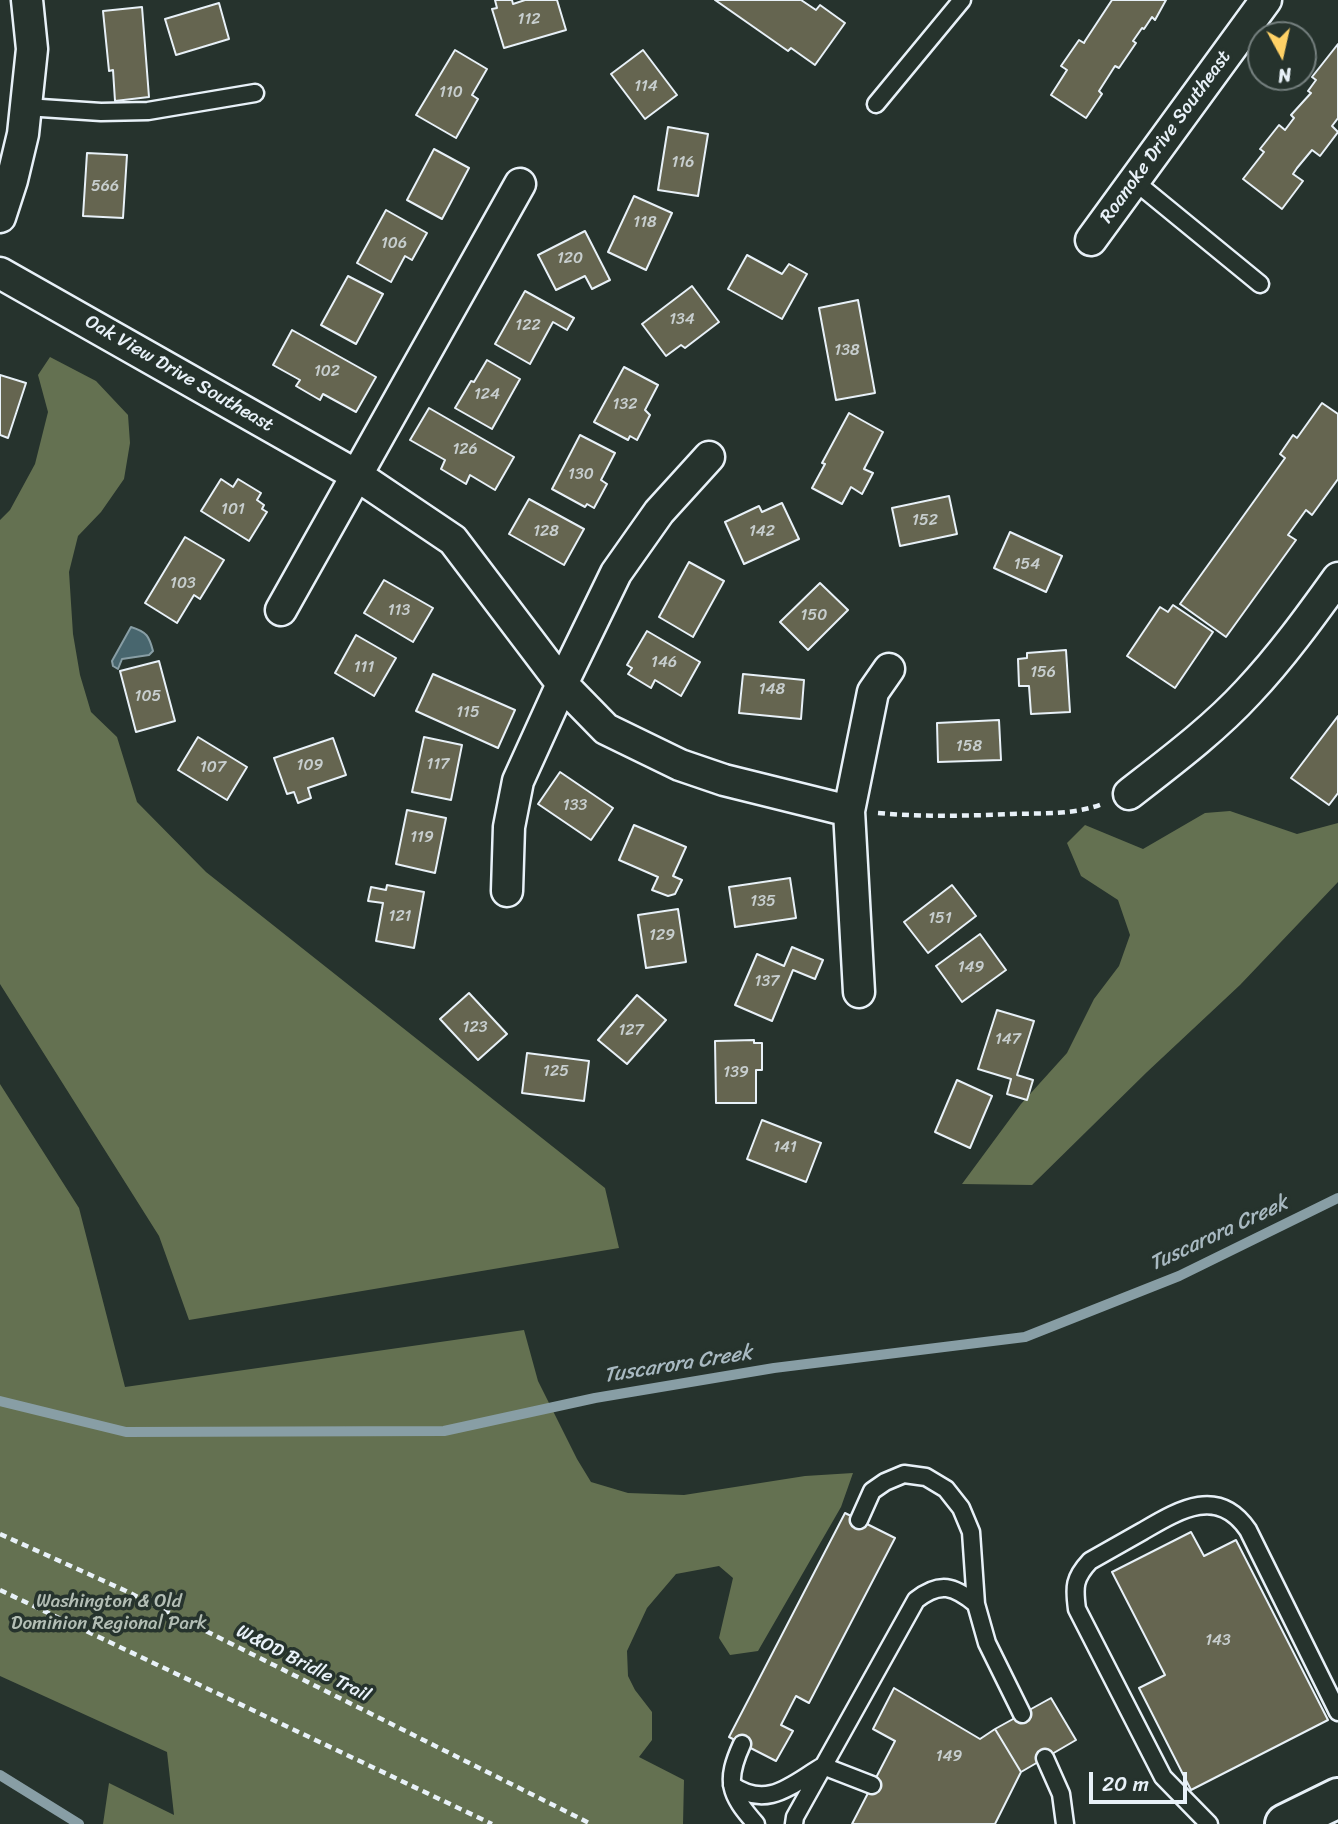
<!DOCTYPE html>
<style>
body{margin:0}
#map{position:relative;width:1338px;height:1824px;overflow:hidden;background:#26332d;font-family:Sriracha,sans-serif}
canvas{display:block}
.north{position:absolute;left:1247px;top:21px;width:70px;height:70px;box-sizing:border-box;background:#26332d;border:2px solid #747f7e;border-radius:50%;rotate:172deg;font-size:19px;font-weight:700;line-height:28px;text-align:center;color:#e8f1f8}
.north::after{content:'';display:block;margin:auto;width:24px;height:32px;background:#ffd166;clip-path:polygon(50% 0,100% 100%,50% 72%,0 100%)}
.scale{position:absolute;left:1089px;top:1772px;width:98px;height:32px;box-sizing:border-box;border:4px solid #e8f1f8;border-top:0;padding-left:9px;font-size:21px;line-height:24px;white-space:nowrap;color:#e8f1f8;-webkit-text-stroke:5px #26332d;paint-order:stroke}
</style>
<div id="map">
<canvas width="1338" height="1824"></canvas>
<div class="north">N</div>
<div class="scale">20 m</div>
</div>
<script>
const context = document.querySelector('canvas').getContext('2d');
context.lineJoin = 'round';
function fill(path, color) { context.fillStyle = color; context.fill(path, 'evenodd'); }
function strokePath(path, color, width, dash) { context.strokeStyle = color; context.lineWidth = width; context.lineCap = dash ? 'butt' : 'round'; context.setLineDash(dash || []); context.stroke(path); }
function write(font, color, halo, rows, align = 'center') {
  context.font = font + ' Sriracha,sans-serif'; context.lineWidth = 7; context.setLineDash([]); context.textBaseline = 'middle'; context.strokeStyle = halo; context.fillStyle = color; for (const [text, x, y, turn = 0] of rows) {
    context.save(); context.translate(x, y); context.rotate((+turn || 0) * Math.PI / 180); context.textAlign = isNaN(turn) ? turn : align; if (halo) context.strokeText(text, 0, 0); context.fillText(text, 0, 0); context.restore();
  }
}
const green = new Path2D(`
 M50,357L96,381L128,415L130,443L124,479L101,512L78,536L69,572L73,634L80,675L91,712L117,737L137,802L206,872L605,1188L619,1248L189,1320L159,1236L0,984V520L10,510L35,464L48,412L38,375Z
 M1230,811L1297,834L1338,823V882L1240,985L1147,1072L1032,1185L962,1184L1021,1104L1067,1053L1094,999L1119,966L1130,935L1118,900L1081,876L1067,843L1085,825L1143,849L1205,813Z
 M0,1084L79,1208L125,1387L524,1330L538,1381L577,1459L591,1482L628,1493L684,1495L805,1476L853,1473L841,1507L758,1651L730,1655L719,1638L733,1578L719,1566L676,1574L647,1608L627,1651L628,1676L635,1690L652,1712V1740L639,1757L684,1780L683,1824H103L109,1783L174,1815L167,1752L0,1676Z`);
const water = new Path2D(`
 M131,627C147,632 149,636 153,651L149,655L122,659L118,669L113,666L112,661Z`);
const stream = new Path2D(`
 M0,1401L126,1432L444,1431L595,1398L774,1368L1025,1337L1179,1276L1338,1198
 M0,1775L79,1824`);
const building = new Path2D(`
 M495,0H512L513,4L525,0H557L566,30L504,48L492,9L497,8Z
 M715,0H801L816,10L820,5L845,23L815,65L791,48L788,51Z
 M1112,0H1166L1155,20L1152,17L1144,29L1142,28L1133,41L1136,43L1119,68L1115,66L1099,91L1102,94L1086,118L1051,95L1067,70L1061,66L1079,40L1084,43L1085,41Z
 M219,3L229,39L176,55L165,19Z
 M142,7L149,97L115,101L113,70L109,71L103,11Z
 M1338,44V118L1332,126L1338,132L1320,156L1312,150L1297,168L1293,174L1303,181L1282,209L1243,179L1264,152L1260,149L1279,125L1285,130L1294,118L1291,115L1311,93L1308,91L1316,80L1312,77Z
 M455,50L487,69L472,95L478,99L456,138L416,115Z
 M643,50L677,95L645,119L611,74Z
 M668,127L708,134L698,196L658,190Z
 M434,149L469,168L442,219L407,200Z
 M87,153L127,155L123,218L83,216Z
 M634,196L672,213L646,270L608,252Z
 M386,210L427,233L412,260L405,256L391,282L357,263Z
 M585,231L610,280L592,289L585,276L556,290L538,255Z
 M747,255L782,274L789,264L807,274L782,319L728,289Z
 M348,276L383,294L356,344L321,325Z
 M692,286L719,322L685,348L681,345L666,356L642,324Z
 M525,291L574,318L567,330L553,322L530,364L495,344Z
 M858,300L875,393L836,400L819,308Z
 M292,330L376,377L356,412L323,394L320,400L296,386L300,380L273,365Z
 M487,360L520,379L492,429L455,408L471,381L474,382Z
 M624,367L658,385L645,410L650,415L637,440L630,436L628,440L594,422Z
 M0,375L26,383L8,438L0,435Z
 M1322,403L1338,414V479L1312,515L1306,510L1288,535L1296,540L1226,637L1180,604L1285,458L1280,454L1293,435L1297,438Z
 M429,408L514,457L495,490L470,475L466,484L441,469L445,460L410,440Z
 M849,413L883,432L864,469L873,473L862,494L851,487L842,504L812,488L825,464L822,463Z
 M580,435L615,453L601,480L607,484L594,508L587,504L585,507L552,489Z
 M221,479L233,487L238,479L261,493L257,500L264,505L262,509L267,512L249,541L201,511Z
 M949,496L957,534L900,546L892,508Z
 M529,499L584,529L564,565L509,534Z
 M782,503L799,539L744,564L725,522L759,506L762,512Z
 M1010,532L1062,556L1046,592L994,568Z
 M185,537L224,560L200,599L194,595L177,623L145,603Z
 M689,562L724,581L693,637L659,617Z
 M384,580L433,608L413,642L364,613Z
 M820,583L848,610L808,650L780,622Z
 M1173,605L1213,632L1175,688L1127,656L1160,607L1168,612Z
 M647,631L700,662L681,696L655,680L651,688L628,674L632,668L627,665Z
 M356,635L396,658L374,696L335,673Z
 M1066,650L1070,712L1031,714L1029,686H1019L1018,659L1027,658V653Z
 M159,661L175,721L136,732L120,671Z
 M433,674L515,710L498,748L416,711Z
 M743,674L804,680L801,719L739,713Z
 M1338,716V793L1329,805L1291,778Z
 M999,720L1001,760L938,762L937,723Z
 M198,737L247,767L227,800L178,770Z
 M424,737L462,745L451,800L412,792Z
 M333,738L346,775L308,788L311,798L298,803L294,792L287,794L274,758Z
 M560,772L613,808L591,840L538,804Z
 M407,810L446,818L435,873L396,864Z
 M634,825L686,847L673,876L682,880L675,894L668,896L652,890L658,877L619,860Z
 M790,878L796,918L735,927L729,887Z
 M387,885L424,892L414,948L376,941L383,903L368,901L371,887L386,890Z
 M952,885L976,916L928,953L904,922Z
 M678,909L686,962L646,968L638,915Z
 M980,934L1006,970L962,1002L936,966Z
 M792,947L823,960L815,979L793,970L772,1021L735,1005L757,954L784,966Z
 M469,993L507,1034L478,1060L440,1019Z
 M637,995L666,1020L627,1064L598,1040Z
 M997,1010L1034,1021L1017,1075L1033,1080L1027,1100L1007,1094L1011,1079L978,1069Z
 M754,1040V1043H762V1070H756V1103H716L715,1041Z
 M527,1053L589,1061L584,1101L522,1093Z
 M957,1080L992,1096L970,1148L935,1132Z
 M762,1120L821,1143L806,1182L747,1159Z
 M845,1513L895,1538L809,1703L796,1696L781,1725L793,1731L776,1761L729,1737Z
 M1191,1532L1204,1556L1236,1540L1328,1720L1191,1790L1139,1688L1165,1675L1112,1572Z
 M894,1688L980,1739L995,1729L1021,1772L995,1824H852L895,1741L873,1729Z
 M1051,1698L1076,1740L1021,1772L995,1729Z`);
const path = new Path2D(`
 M878,813C923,817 967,816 1012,814C1043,813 1074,815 1102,804
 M0,1534L126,1591L591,1824
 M0,1590L492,1824`);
const service = new Path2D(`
 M876,104L962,0
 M26,107L101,112L148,111L255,93
 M1133,180L1260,284
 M859,1520L872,1491L885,1482L904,1474L926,1477L946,1489L961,1508L971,1532L976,1604L987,1643L1022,1714
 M742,1744C725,1781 729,1794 756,1824
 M1045,1758L1061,1794L1065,1824
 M732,1785C768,1810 792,1784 823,1766L872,1785
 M794,1824L795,1817L916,1600C940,1581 954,1586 976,1604
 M1209,1824L1163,1777L1077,1609C1074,1587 1074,1578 1090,1561C1108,1551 1125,1541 1143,1531C1179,1510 1218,1486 1248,1530L1338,1712`);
const minor = new Path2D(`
 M0,217L12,180L23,134L32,49L27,0
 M1091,240L1266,0
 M0,273L358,476L453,540L562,684L606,729L680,765L724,780L849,811
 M281,610L520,184
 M1129,794C1170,762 1213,730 1248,692C1281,657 1310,617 1338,578
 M507,891L509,827L518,781L562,684L616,573L659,512L709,457
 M859,992L849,811L873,692L889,669`);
const secondary = new Path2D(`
 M1285,1824L1338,1798`);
const numberNames = [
 ["112",529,20],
 ["114",646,87],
 ["110",451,93],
 ["116",683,163],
 ["566",105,187],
 ["118",645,223],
 ["106",394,244],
 ["120",570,259],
 ["134",682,320],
 ["122",528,326],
 ["138",847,351],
 ["102",327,372],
 ["124",487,395],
 ["132",625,405],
 ["126",465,450],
 ["130",581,475],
 ["101",233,510],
 ["152",925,521],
 ["128",546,532],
 ["142",762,532],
 ["154",1027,565],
 ["103",183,584],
 ["113",399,611],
 ["150",814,616],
 ["146",664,663],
 ["111",364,668],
 ["156",1043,673],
 ["148",772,690],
 ["105",148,697],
 ["115",468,713],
 ["158",969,747],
 ["117",438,765],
 ["109",310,766],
 ["107",213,768],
 ["133",575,806],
 ["119",422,838],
 ["135",763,902],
 ["121",400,917],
 ["151",940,919],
 ["129",662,936],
 ["149",971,968],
 ["137",767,982],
 ["123",475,1028],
 ["127",631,1031],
 ["147",1008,1040],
 ["125",556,1072],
 ["139",736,1073],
 ["141",785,1148],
 ["143",1218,1641],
 ["149",949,1757]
];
const streetNames = [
 ["Roanoke Drive Southeast",1166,137,-54],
 ["Oak View Drive Southeast",179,374,30],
 ["W&OD Bridle Trail",303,1664,27]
];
const parkNames = [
 ["Washington & Old",109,1602],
 ["Dominion Regional Park",109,1624]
];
const waterNames = [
 ["Tuscarora Creek",1219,1234,-25],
 ["Tuscarora Creek",678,1365,-9]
];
fill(green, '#647151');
fill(water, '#48666e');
strokePath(water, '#889ea5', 2);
strokePath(stream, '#889ea5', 10);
fill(building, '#656550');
strokePath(building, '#e8f1f8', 2);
strokePath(service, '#e8f1f8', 21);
strokePath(minor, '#e8f1f8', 35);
strokePath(secondary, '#e8f1f8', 44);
strokePath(path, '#e8f1f8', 4.5, [7, 5]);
strokePath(service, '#26332d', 16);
strokePath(minor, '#26332d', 30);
strokePath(secondary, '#26332d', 38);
write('16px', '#c7cece', null, numberNames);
write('19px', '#e8f1f8', '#26332d', streetNames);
write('19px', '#b3beb5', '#26332d', parkNames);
write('italic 21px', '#a8b9c1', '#26332d', waterNames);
</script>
